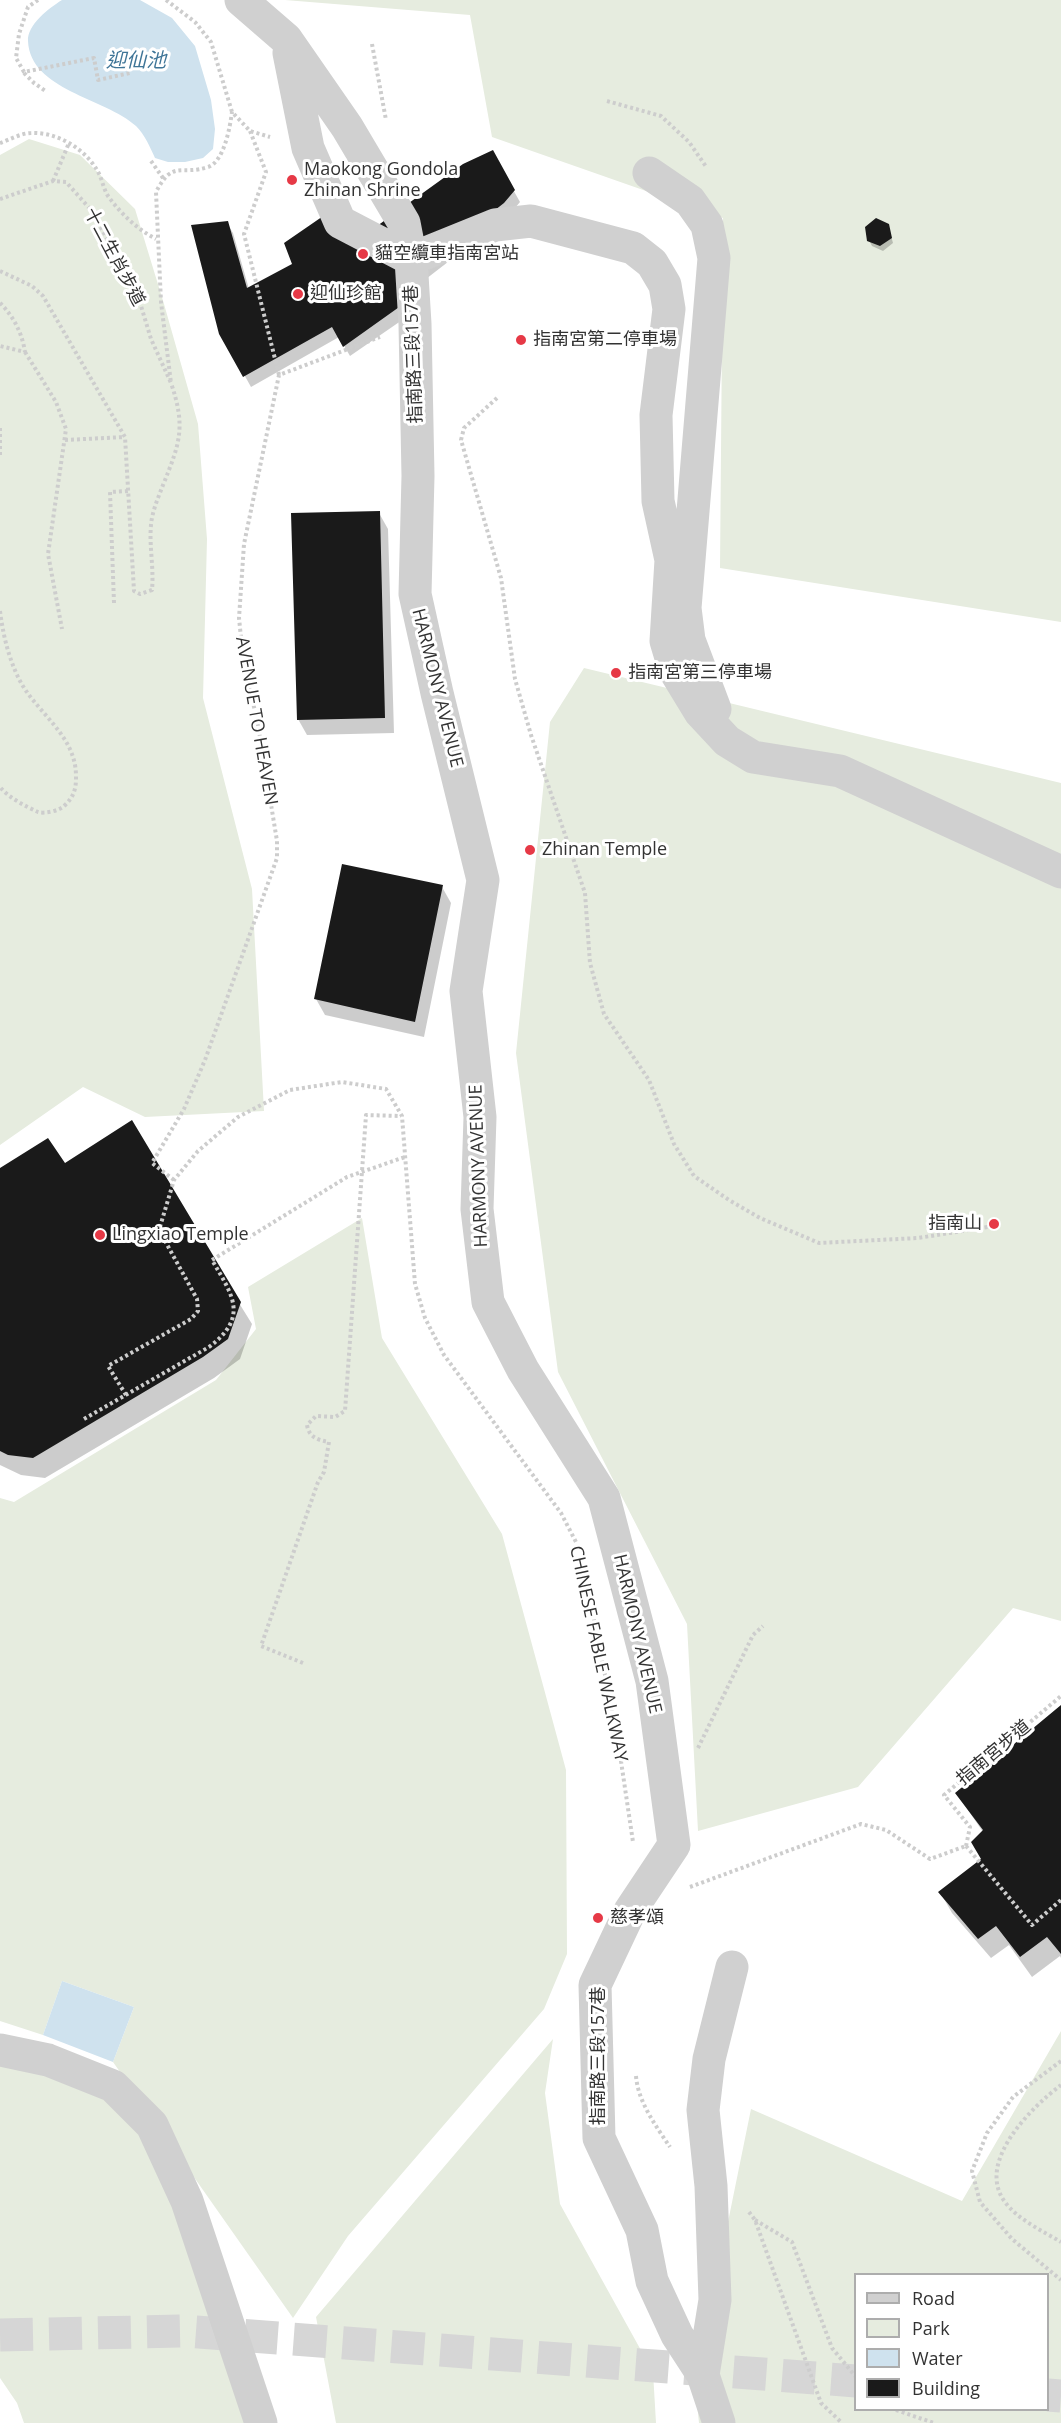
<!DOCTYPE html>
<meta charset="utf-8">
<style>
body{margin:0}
#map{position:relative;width:1061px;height:2423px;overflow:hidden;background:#fff;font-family:"Open Sans",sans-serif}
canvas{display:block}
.legend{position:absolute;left:854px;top:2273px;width:195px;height:138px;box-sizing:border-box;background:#fff;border:2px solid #adadad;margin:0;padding:8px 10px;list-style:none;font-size:18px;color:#333}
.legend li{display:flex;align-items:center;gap:12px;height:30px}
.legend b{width:30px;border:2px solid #adadad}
</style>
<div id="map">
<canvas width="1061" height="2423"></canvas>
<ul class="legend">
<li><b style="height:8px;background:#d0d0d0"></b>Road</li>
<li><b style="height:16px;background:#e6ecdf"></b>Park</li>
<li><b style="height:16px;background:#cfe2ee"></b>Water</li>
<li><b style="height:16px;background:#1a1a1a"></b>Building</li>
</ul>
</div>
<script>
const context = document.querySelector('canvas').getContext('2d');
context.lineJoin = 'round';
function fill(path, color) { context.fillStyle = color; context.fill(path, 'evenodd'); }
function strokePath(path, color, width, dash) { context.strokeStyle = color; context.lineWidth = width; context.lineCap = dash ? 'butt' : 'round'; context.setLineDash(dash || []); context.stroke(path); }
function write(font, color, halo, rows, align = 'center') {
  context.font = font + ' "Open Sans","Noto Sans TC",sans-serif'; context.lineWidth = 6; context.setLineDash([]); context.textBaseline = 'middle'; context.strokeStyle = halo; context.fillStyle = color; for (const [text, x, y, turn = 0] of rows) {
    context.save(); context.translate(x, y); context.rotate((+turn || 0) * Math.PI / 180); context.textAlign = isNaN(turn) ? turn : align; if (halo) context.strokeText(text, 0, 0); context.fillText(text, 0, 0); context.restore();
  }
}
const green = new Path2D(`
 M285,0H1061V622L720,568L723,218L492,137L470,15Z
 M29,139L80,155L135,209L164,304L198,424L207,539L203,698L252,889L264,1111L145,1117L83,1087L0,1145V155Z
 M584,668L1061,783V1621L1013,1608L858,1787L698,1831L687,1624L558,1372L516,1053L550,722Z
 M362,1218L382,1338L502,1534L566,1770L567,1954L544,2009L348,2236L293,2318L113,2062L134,2007L62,1981L43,2035L0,2021V1498L14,1502L216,1380L256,1329L248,1287Z
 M1061,2031V2423H699L695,2384L751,2109L962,2201ZM856,2274H1048V2410H856Z
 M553,2039L545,2093L560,2204L653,2372L656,2423H336L316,2317Z
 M0,2061L97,2091L144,2135L158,2162L248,2423H24L17,2403L0,2378Z`);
const water = new Path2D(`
 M62,0H140L172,18L195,46L211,100L215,129L213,149L203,158L185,162H168L155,158C150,147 145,135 136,126C105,98 30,90 28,41C27,25 49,8 62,0Z
 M62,1981L134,2007L113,2062L43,2035Z`);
const shadow = new Path2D(`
 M492,152L520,202L510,214L413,289L408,316L350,356L339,337L251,387L221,333L227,223L233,233L249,289L294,265L360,223L378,227Z
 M888,225L893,243L883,251L872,246L869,240Z
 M379,513L388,529L394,733L307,735L298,719Z
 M442,887L451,903L424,1037L325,1015L316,999Z
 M64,1165L239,1303L252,1324L240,1359L214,1378L45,1478L21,1475L0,1465V1170Z
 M1061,1707V1958L1060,1956L1032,1977L1009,1945L991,1958L952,1913L940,1892L983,1859V1832L957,1794Z`);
const building = new Path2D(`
 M493,150L515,190L504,203L408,278L402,305L343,347L332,327L243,377L219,334L191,225L228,221L247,288L292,264L284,243L345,201L360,222L377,226L463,164Z
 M876,218L889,224L892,238L880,246L867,241L865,227Z
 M380,511L385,718L297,720L291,513Z
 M342,864L443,885L415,1022L314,999Z
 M132,1120L241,1302L228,1339L203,1357L33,1458L8,1455L0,1451V1168L48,1138L65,1163Z
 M1061,1705V1954L1047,1937L1020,1957L996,1926L978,1939L938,1892L981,1859L971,1842L983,1830L955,1793Z`);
const highwayTunnel = new Path2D(`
 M0,2335L184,2331L856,2381
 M1048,2395L1061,2396`);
const path = new Path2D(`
 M38,0L28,7L19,34L16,58L24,72L94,58L98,80L130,73
 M166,0L195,22L211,42L232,112L250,131L270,137
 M372,44L386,120
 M24,73L34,83L47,92
 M607,101L661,116L689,142L707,168
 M250,131L266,172L244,234L279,375
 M0,143C9,140 21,133 31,133C57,132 84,148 97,170C102,178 103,188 108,196C121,214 137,229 156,239
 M151,161L163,178
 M53,181L69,143
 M0,199L53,181L66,182L92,211L138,296L151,339L171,383L161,302L156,192C173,159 181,176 208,167C224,162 230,127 232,112
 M0,271L32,286L43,296L125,437L134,591L140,594L152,590C154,567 149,546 151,525C152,512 158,498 163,485C180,443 186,427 171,383
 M0,303C14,317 22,333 25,352L0,346
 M25,352L56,402L66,429L48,554L62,629
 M497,398L464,428L461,440L501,578L515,679L531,735L585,893L590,963L604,1014L649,1080L674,1144L694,1176L729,1200L760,1218L819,1243L918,1238L994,1226
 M0,428V456
 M65,440L125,437
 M114,603L110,492L128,491
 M0,611C3,634 8,656 18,677C35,713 77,734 76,778C76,790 73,798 64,806C59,811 44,814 38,812C25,806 9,798 0,787
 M174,1180L152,1163L184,1109L205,1060L277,858V841L257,719L244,667L239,618L244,544L279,375L380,337
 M126,1395L108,1366L191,1319L198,1311L197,1299L159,1230L174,1180L198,1151L238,1117L290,1090L342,1082L386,1089L402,1116L415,1284L425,1318L444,1355L561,1513L576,1542
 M84,1419L209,1347C249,1317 233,1296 212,1260
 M587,1584L618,1741L633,1842
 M303,1663L261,1646L318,1482L324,1472L329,1442C317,1440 309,1437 307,1425L316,1416L335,1417L345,1411L366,1115L401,1116
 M698,1748L753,1635L763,1626
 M966,1846L970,1827L944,1795L1061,1696
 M966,1846L1032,1925L1061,1900
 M690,1887L861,1824L886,1830L930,1859L966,1846
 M1061,2061L1013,2097L987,2133L972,2171L980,2202L1012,2239L1061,2280
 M636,2076C638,2102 656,2126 670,2147
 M1061,2085C1032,2107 975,2162 1005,2202C1018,2220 1043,2231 1061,2242
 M749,2212L755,2220L821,2403L842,2423
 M755,2220L792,2242L832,2348L856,2377
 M896,2410L934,2423`);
const minor = new Path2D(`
 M241,0L286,39L347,127L404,223L411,259L415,324L418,476L415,594L437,693L483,880L466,991L480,1117L477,1209L488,1302L523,1370L604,1498L652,1681L674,1845L630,1911L595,1985L599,2138L642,2230L652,2281L677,2335L703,2375L719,2423
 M289,53L308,148L340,222L411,259L495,225L531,221L633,248L652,263L665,285L669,309L656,415L658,501L671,560L666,641L675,671L700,712L727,741L753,757L840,771L1061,872
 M649,173L690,201L707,225L714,258L685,608L689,640L715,709
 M0,2050L48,2060L113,2086L152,2125L187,2201L261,2423
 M703,2375L715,2300L711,2186L703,2110L709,2059L732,1967`);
const pathBridge = new Path2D(`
 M212,1260L347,1177L405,1157`);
const markers = [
 [292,180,6,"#e63946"],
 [363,254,6,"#e63946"],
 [298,294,6,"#e63946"],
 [521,340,6,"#e63946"],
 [616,673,6,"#e63946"],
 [530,850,6,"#e63946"],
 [994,1224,6,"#e63946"],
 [100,1235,6,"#e63946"],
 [598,1918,6,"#e63946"]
];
const poiNames = [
 ["Maokong Gondola",304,170],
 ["Zhinan Shrine",304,191],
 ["貓空纜車指南宮站",375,254],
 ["迎仙珍館",310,294],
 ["指南宮第二停車場",533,340],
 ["指南宮第三停車場",628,673],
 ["Zhinan Temple",542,850],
 ["指南山",982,1224,"right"],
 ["Lingxiao Temple",112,1235],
 ["慈孝頌",610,1918]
];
const streetNames = [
 ["十二生肖步道",114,257,62],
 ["指南路三段157巷",414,354,-92],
 ["HARMONY AVENUE",437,688,76],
 ["AVENUE TO HEAVEN",256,721,80],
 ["HARMONY AVENUE",479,1166,-92],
 ["HARMONY AVENUE",637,1634,77],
 ["CHINESE FABLE WALKWAY",598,1654,78],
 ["指南宮步道",994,1753,-40],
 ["指南路三段157巷",599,2056,-90]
];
const waterNames = [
 ["迎仙池",136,61]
];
fill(green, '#e6ecdf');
fill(water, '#cfe2ee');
fill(shadow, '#0003');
fill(building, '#1a1a1a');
strokePath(highwayTunnel, '#d6d6d6', 33, [33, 16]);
strokePath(path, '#cdcdcd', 4, [3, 3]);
strokePath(minor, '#d0d0d0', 33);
strokePath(pathBridge, '#cdcdcd', 4, [3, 3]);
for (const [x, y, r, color] of markers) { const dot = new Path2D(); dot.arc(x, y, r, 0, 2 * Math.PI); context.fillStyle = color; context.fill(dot); strokePath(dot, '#fff', 2); }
write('18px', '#333', '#fff', poiNames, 'left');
write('18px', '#333', '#fff', streetNames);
write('italic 20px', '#3f7597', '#fff', waterNames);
</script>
